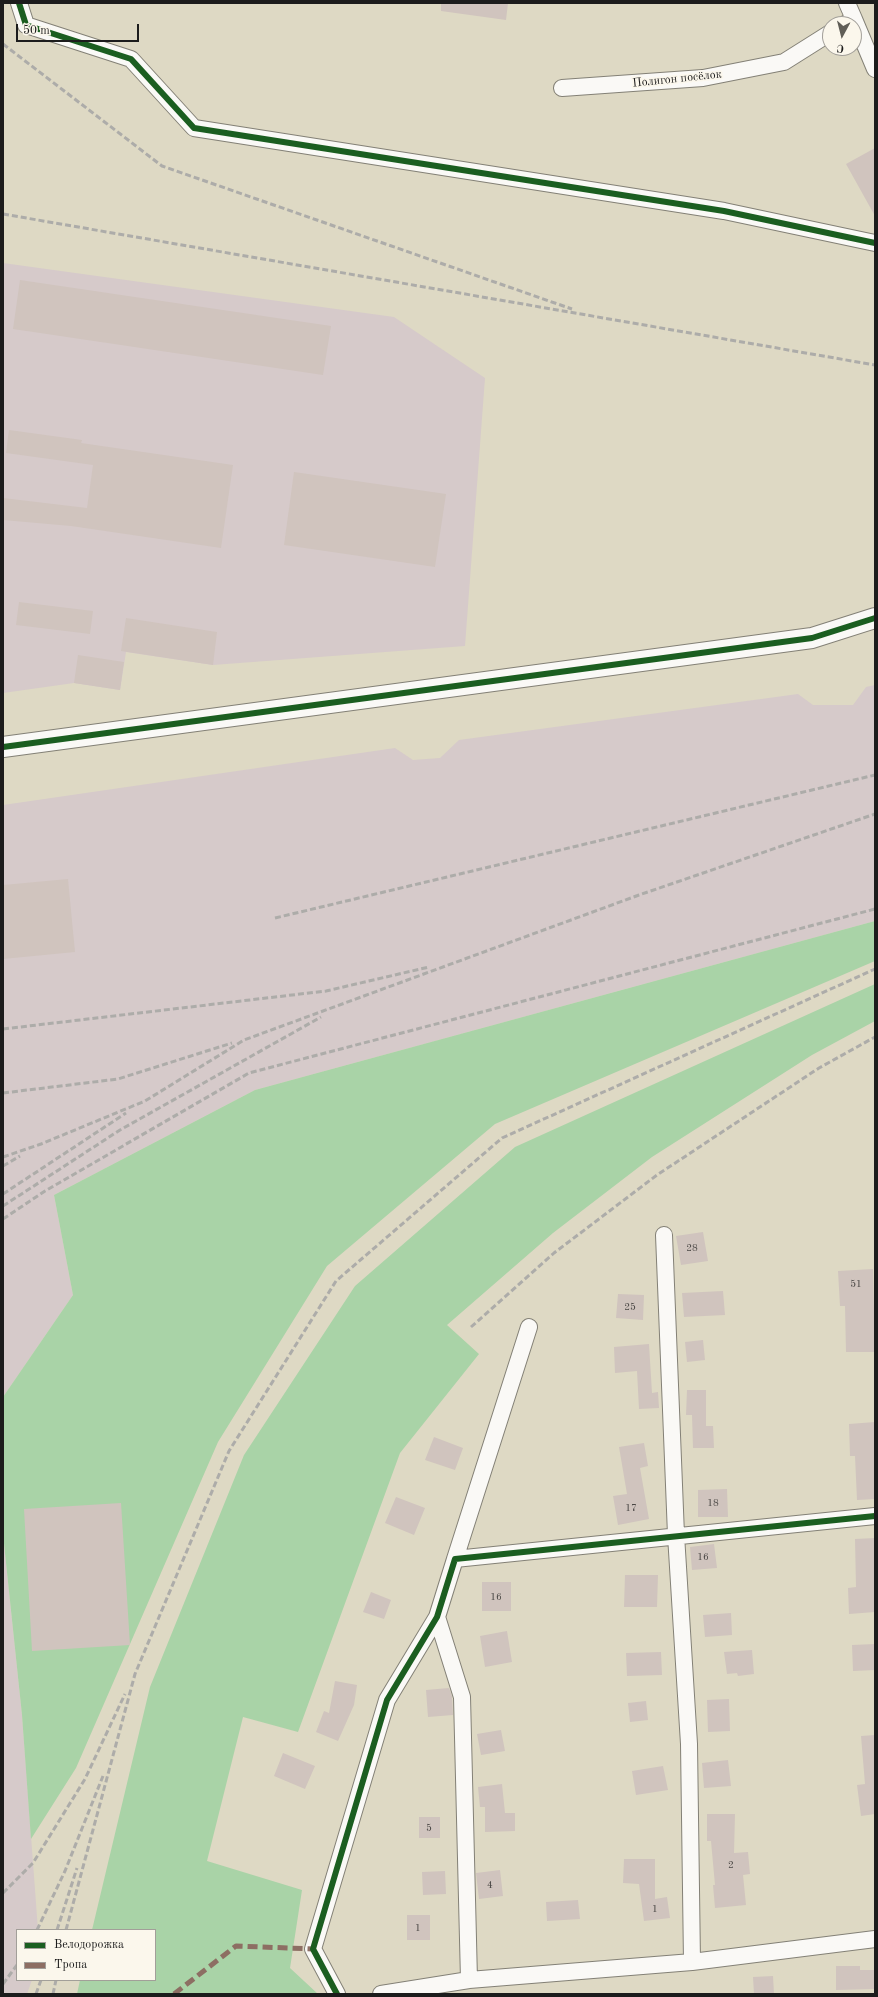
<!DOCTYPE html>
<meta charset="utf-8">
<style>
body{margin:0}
#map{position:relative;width:878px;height:1997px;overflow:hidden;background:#ded9c4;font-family:"Old Standard TT",serif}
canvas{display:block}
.frame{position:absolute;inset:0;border:4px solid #1c1c1c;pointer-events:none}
.legend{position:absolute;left:16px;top:1929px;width:140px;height:52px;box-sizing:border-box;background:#fbf7ec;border:1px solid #a29f99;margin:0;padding:5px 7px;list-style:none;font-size:12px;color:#1c1c1c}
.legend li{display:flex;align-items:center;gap:8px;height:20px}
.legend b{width:20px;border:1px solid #a29f99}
.north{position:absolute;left:822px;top:16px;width:40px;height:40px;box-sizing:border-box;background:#fbf7ec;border:1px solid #a29f99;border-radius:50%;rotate:187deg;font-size:11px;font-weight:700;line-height:16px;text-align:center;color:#1c1c1c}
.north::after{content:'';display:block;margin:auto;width:14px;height:18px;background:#605e57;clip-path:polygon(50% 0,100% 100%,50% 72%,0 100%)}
.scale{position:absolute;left:16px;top:24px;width:123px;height:18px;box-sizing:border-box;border:2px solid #1c1c1c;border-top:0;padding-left:5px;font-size:12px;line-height:14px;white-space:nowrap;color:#1c1c1c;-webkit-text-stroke:3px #fbf7ec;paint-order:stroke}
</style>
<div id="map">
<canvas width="878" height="1997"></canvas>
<div class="frame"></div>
<ul class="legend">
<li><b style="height:5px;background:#1b5e20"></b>Велодорожка</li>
<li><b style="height:5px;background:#8d6e63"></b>Тропа</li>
</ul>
<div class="north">С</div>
<div class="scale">50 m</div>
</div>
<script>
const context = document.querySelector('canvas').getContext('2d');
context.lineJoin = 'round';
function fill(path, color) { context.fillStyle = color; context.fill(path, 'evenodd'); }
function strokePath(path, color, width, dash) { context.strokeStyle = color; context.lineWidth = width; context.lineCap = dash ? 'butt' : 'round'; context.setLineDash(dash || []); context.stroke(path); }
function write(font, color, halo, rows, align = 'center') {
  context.font = font + ' "Old Standard TT",serif'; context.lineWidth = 3.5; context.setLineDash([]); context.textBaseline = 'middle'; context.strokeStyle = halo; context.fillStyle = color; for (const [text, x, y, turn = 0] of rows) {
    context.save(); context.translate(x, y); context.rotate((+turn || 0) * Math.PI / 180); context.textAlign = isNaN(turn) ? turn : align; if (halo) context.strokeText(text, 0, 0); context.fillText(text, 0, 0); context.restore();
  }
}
const industrial = new Path2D(`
 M3,263L394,317L485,378L465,646L213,665L126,652L120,690L74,683L3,693Z
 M875,685V921L255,1090L54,1195L73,1295L3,1397V805L395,748L413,760L440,758L459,740L798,694L813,705H853L866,687Z
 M3,1534L22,1715L38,1930H17V1980H32L27,1994H3Z`);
const green = new Path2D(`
 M875,921V961L495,1124L327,1266L218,1442L76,1768L31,1839L22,1715L3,1534V1397L73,1295L54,1195L255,1090Z
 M875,984V1021L812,1055L652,1157L553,1233L447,1325L479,1354L400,1453L298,1732L243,1717L207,1861L302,1890L290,1968L318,1994H77L80,1980H155V1930H92L150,1687L244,1455L355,1286L515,1147Z`);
const building = new Path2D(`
 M441,3H508L506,20L441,11Z
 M875,148V216L846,164Z
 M20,280L331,326L323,375L13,329Z
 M9,430L82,440L81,443L233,465L221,548L71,526L3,520V498L87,508L93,465L6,453Z
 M294,472L446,494L435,567L284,545Z
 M19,602L93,611L90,634L16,625Z
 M126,618L217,632L213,665L121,651Z
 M78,655L124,662L120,690L74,683Z
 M68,879L75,952L3,959V885Z
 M703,1232L708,1261L681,1265L676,1236Z
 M873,1269L875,1352H846L845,1306H840L838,1271Z
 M723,1291L725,1315L684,1317L682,1293Z
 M618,1294L644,1295L643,1320L616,1318Z
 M703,1340L705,1360L687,1362L685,1342Z
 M649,1344L652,1393L658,1392L659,1408L639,1409L637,1371L615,1373L614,1347Z
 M687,1390H706V1426H713L714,1448H693L692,1415H686Z
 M875,1422V1499L857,1500L855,1456H850L849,1424Z
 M434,1437L463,1448L455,1470L425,1460Z
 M644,1443L648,1466L640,1468L649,1519L618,1525L613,1496L627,1494L619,1447Z
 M727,1489L728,1517H698V1490Z
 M396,1497L425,1508L414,1535L385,1523Z
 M121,1503L130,1645L32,1651L24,1509Z
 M875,1538V1612L849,1614L848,1588L856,1587L855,1539Z
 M714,1544L717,1568L692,1570L690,1547Z
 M625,1575H658L657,1607H624Z
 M482,1582H511V1611H482Z
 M371,1592L391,1600L384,1619L363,1612Z
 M731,1613L732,1635L705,1637L703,1615Z
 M507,1631L512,1662L485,1667L480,1636Z
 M875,1644V1670L853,1671L852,1645Z
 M752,1650L754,1674L738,1676L737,1673L727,1674L724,1652Z
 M661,1652L662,1675L627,1676L626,1653Z
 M335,1681L357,1685L354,1705L338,1741L316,1732L324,1711L329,1713Z
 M449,1688L452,1696L453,1715L428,1717L426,1690Z
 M729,1699L730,1731L708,1732L707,1700Z
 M646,1701L648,1720L630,1722L628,1703Z
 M501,1730L505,1751L481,1755L477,1734Z
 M875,1735V1814L861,1816L857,1785L865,1784L861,1736Z
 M283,1753L315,1766L305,1789L274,1776Z
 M728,1760L731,1786L704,1788L702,1763Z
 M663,1766L668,1790L636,1795L632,1771Z
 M502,1784L505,1813H515V1831L485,1832V1807H480L478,1787Z
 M707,1814H735L734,1853L748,1852L750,1874L743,1875L746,1905L715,1908L713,1885H715L711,1841H707Z
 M419,1817H440V1838H419Z
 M624,1859H655V1899L667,1897L670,1918L644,1921L639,1884L623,1883Z
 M500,1870L503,1896L479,1899L476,1873Z
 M445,1871L446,1894L423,1895L422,1872Z
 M578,1900L580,1919L547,1921L546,1902Z
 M407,1915H430V1940H407Z
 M836,1966H860V1970H875V1989L836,1990Z
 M773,1976L774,1994H754L753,1977Z`);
const minor = new Path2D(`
 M19,3L26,25L131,59L194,128L724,211L875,243
 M847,3L854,19
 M845,24L854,19L875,69
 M562,88L703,78L784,62L830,33
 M664,1235L676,1535L689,1744L692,1962
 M455,1559L529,1327
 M437,1617L462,1697L469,1980
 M337,1994L313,1949L387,1700L437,1617L455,1559L875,1516
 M381,1994L469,1980L692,1962L875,1939`);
const tertiary = new Path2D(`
 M3,747L812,638L875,618`);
const rail = new Path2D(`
 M3,44L162,166L572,309
 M3,214L875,365
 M275,918L875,775
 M3,1029L326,991L429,967
 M3,1093L118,1079L232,1043
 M3,1157L41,1144L145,1101L244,1040L639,895L875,814
 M3,1166L20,1156
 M3,1194L126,1113
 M3,1206L120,1130L321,1017
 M3,1219L45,1191L249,1073L875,909
 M471,1327L554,1253L657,1175L819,1068L875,1037
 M3,1893L33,1863L85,1779L125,1694
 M37,1930L65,1871L103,1776
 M57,1930L77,1868
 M66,1930L135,1674L229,1451L336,1281L502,1138L875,969
 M3,1984L17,1965
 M36,1994L41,1980
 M53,1994L56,1980`);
const quiet = new Path2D(`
 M174,1994L236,1946L313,1949`);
const cycleway = new Path2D(`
 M19,3L26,25L131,59L194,128L724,211L875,243
 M3,747L812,638L875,618
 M337,1994L313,1949L387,1700L437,1617L455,1559L875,1516`);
const numberNames = [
 ["28",692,1248],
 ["51",856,1284],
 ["25",630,1307],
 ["18",713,1503],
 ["17",631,1508],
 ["16",703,1557],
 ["16",496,1597],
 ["5",429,1828],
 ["2",731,1865],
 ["4",490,1885],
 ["1",655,1909],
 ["1",418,1928]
];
const streetNames = [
 ["Полигон посёлок",677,79,-6]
];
fill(industrial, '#d6caca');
fill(green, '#a9d3a7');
fill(building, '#d0c4be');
strokePath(minor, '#838076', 18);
strokePath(tertiary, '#838076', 22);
strokePath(minor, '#faf9f6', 16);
strokePath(tertiary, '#faf9f6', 20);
strokePath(rail, '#adaca9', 3, [6, 3]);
strokePath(quiet, '#8d6e63', 5, [10, 5]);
strokePath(cycleway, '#1b5e20', 6);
write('10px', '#494644', null, numberNames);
write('12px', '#1c1c1c', '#fbf7ec', streetNames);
</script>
